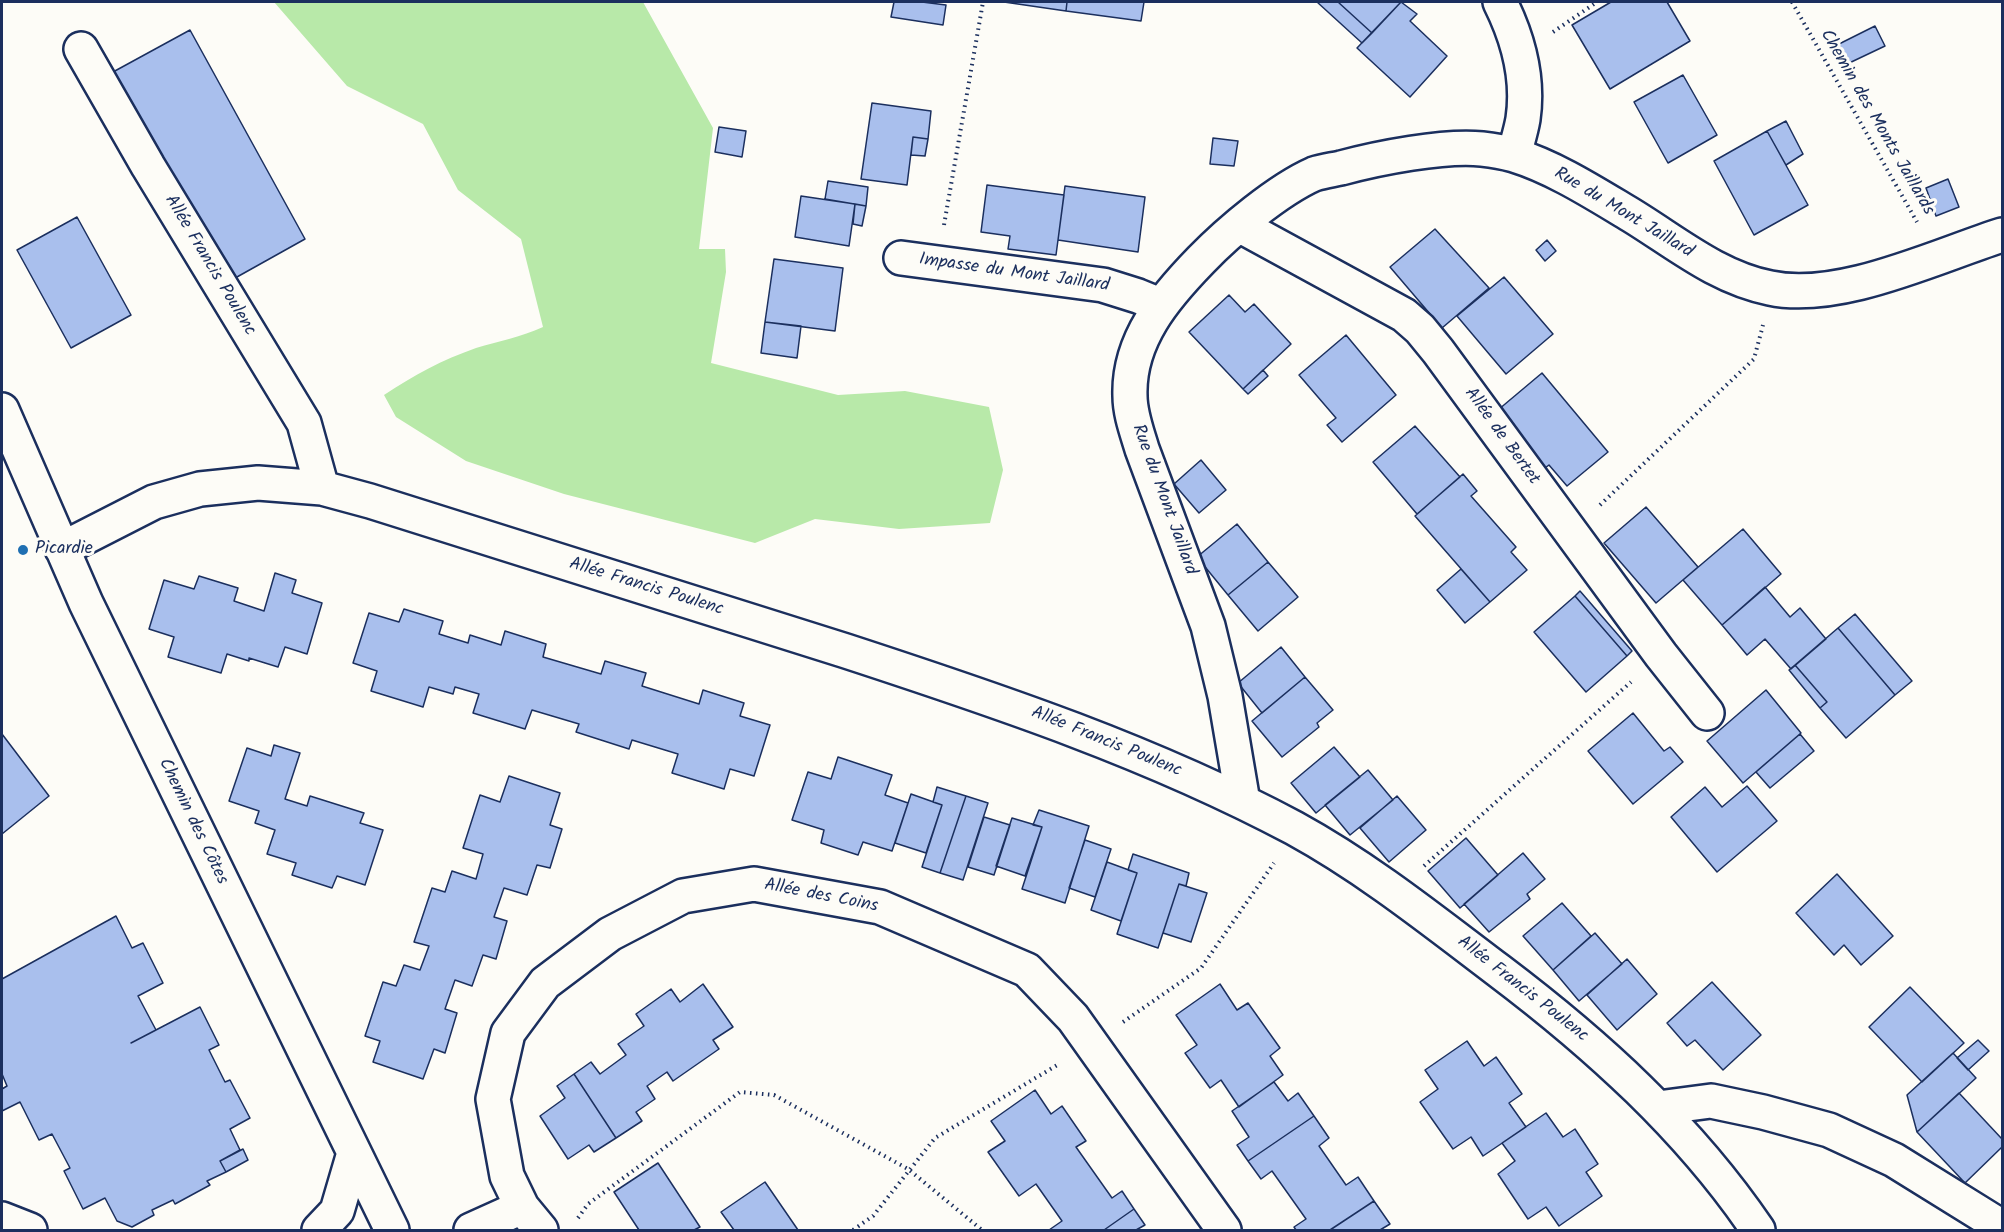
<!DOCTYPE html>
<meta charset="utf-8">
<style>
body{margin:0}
#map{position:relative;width:2004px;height:1232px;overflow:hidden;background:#fdfcf7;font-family:Kalam,sans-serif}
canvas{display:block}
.frame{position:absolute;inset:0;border:3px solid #1b2f5e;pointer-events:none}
</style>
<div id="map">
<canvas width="2004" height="1232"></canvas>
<div class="frame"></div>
</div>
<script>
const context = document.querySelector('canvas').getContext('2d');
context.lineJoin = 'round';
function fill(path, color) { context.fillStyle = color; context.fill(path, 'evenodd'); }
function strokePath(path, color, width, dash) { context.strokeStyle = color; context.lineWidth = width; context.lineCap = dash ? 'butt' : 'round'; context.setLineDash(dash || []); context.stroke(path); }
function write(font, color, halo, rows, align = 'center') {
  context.font = font + ' Kalam,sans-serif'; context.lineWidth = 6; context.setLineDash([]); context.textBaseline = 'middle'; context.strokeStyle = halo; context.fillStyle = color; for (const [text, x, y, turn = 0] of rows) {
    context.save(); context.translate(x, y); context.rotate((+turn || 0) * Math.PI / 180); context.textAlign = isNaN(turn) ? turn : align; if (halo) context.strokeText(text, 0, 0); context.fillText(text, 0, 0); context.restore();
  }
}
const green = new Path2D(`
 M274,2H643L713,128L699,249H725L726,272L711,363L838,395L905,391L989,407L1003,470L990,523L899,529L815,519L755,543L564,494L466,461L396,417L384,395C414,375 442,360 476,348C499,341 521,337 543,327L521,239L458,190L423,124L347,86Z`);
const building = new Path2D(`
 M894,2H922L946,5L943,25L891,17Z
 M1004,2H1067L1066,11Z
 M1067,2H1144L1141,21L1066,11Z
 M1317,2H1338L1372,33L1362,43Z
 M1338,2H1401L1372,33Z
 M1401,2L1417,14L1410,21L1447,56L1410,97L1357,48Z
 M1611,2H1667L1690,41L1610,89L1572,25Z
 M1875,26L1885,46L1845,65L1835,46Z
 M190,30L305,239L228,282L113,72Z
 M1683,75L1717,135L1668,163L1634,102Z
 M872,103L931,111L928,139L913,137L907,185L861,179Z
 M1786,121L1803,154L1786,165L1767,131Z
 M719,127L746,131L742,157L715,152Z
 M1767,131L1808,205L1754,235L1714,161Z
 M913,137L928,139L925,156L911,155Z
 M1213,138L1238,141L1234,166L1210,164Z
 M1948,179L1959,207L1936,216L1926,188Z
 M828,181L868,187L866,206L825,199Z
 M987,185L1064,195L1056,255L1008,249L1010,236L981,232Z
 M1065,186L1145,197L1138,252L1058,240Z
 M801,196L855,204L849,246L795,237Z
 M855,204L866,206L862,226L853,224Z
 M77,217L131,315L71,348L17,250Z
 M1435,229L1489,288L1442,328L1390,267Z
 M1547,240L1556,251L1545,261L1536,250Z
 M774,259L843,268L835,331L765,322Z
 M1504,277L1553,334L1506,374L1457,316Z
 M1229,295L1245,312L1254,304L1291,344L1243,389L1189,332Z
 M765,322L801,326L797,358L761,353Z
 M1346,335L1396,395L1342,442L1327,425L1336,418L1299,375Z
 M1263,370L1268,376L1248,394L1243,389Z
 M1542,373L1608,452L1567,486L1549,465L1545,468L1515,432L1492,415Z
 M1415,426L1460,477L1417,514L1373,462Z
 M1201,460L1226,490L1199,513L1174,484Z
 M1463,474L1477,491L1471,496L1516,547L1511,552L1527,570L1490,602L1415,516Z
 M1646,507L1698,567L1656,603L1604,543Z
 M1237,524L1268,562L1228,595L1197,557Z
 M1743,529L1781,574L1722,625L1683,580Z
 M1268,562L1298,597L1258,631L1228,595Z
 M1461,569L1490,602L1465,623L1437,590Z
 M275,573L296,580L292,593L322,603L307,654L285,647L278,667L249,658V661L227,654L221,673L168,657L174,637L149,629L164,580L194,589L199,576L238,588L234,601L264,611Z
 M1765,587L1790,617L1800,608L1826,639L1791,669L1765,639L1747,655L1722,625Z
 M1580,591L1632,651L1627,656L1575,596Z
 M1575,596L1627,656L1586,692L1534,632Z
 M404,609L443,621L439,634L468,643L470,635L501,645L505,631L546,644L543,657L601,674L605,661L646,673L642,686L699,704L703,690L744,703L740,716L770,725L754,776L730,769L724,789L672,773L678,754L632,740L629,749L576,732L579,724L532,710L525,729L473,713L479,694L455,687L453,694L429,687L423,707L371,691L377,671L353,663L369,613L399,622Z
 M1855,614L1912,681L1895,695L1838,628Z
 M1838,628L1895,695L1846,738L1820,708L1827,702L1795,665Z
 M1281,647L1305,677L1262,713L1238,683Z
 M1795,665L1827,702L1820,708L1789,670Z
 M1305,677L1333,710L1317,723L1319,727L1282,757L1252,721Z
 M1766,690L1801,733L1743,783L1707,741Z
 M1633,713L1664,751L1670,747L1683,762L1633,804L1588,751Z
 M2,734L49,796L2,834Z
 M1800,734L1814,751L1770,788L1756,772Z
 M274,745L300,753L285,799L307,806L310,796L364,813L360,823L383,830L365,885L337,876L332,888L292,875L296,863L267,854L275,830L255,823L259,811L229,801L247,748L271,756Z
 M1334,747L1360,777L1316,813L1291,783Z
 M838,757L892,775L885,795L908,803L892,851L863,842L858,855L821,843L824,830L792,820L808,772L831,779Z
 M1368,770L1393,800L1350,835L1325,805Z
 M509,776L560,793L550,825L562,829L550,868L537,865L527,895L504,888L494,917L507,921L496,959L483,955L472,986L455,980L445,1009L457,1013L445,1053L434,1049L423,1079L373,1062L380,1041L365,1036L383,982L396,986L404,965L420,970L429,946L414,942L432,888L445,892L452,871L476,879L483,854L463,848L480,795L500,802Z
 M1747,786L1777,821L1717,872L1671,817L1705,787L1722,807Z
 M937,787L966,796L940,873L922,867L942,805L933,802Z
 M911,794L942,805L926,853L895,843Z
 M966,796L988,803L963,880L940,873Z
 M1397,796L1426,830L1389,862L1360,828Z
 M1039,810L1089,826L1065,903L1022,889L1042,827L1033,825Z
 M984,817L1010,825L994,875L968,867Z
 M1012,818L1042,827L1025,876L996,866Z
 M1466,838L1498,875L1460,908L1428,871Z
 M1085,840L1111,849L1095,897L1069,888Z
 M1523,853L1545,879L1527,894L1530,899L1489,932L1464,904Z
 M1133,854L1189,873L1186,886L1179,884L1158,948L1117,934L1137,873L1128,870Z
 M1107,862L1137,873L1121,921L1091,910Z
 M1837,874L1893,936L1861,965L1844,945L1834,955L1796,913Z
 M1179,884L1207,893L1191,942L1163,933Z
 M1562,903L1591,936L1553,970L1523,936Z
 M116,916L132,948L143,943L163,983L138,996L156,1030L131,1043L200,1007L219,1045L209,1050L225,1082L230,1080L250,1118L230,1129L240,1150L220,1161L226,1172L207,1181L210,1185L175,1204L173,1200L152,1210L154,1215L132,1227L117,1221L105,1198L83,1209L64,1171L70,1168L52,1134L39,1140L20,1102L2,1111V1089L7,1086L2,1074V979Z
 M1595,933L1622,964L1579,1001L1553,970Z
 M1627,959L1657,994L1617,1030L1587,995Z
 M1712,982L1761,1035L1723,1070L1695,1040L1687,1046L1667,1023Z
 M703,984L733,1027L713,1040L719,1049L673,1081L667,1072L647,1086L655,1099L636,1112L642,1121L616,1138L574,1074L591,1062L600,1074L626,1055L618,1044L644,1026L636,1014L671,989L680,1002Z
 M1220,984L1237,1010L1248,1003L1280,1048L1270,1056L1283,1075L1239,1107L1221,1080L1210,1088L1185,1053L1197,1045L1176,1015Z
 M1910,987L1964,1043L1922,1082L1869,1027Z
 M1978,1040L1989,1051L1968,1070L1957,1058Z
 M1467,1041L1484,1066L1496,1057L1522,1094L1509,1103L1526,1127L1483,1156L1471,1137L1453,1149L1420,1102L1438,1089L1425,1070Z
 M1953,1053L1976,1078L1917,1132L1907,1095Z
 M574,1074L616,1138L594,1152L589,1145L568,1159L540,1116L565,1098L557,1086Z
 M1274,1082L1288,1101L1298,1093L1314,1116L1248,1161L1237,1145L1249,1137L1232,1111Z
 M1035,1090L1051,1114L1062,1106L1086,1141L1076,1147L1112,1198L1122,1191L1134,1209L1104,1230H1049L1062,1221L1036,1184L1019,1196L988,1152L1005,1141L991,1121Z
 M1959,1093L2002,1139V1147L1965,1183L1917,1132Z
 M1546,1113L1563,1137L1575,1129L1598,1164L1586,1172L1602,1196L1559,1226L1546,1207L1528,1219L1498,1174L1515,1161L1502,1143Z
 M1314,1116L1329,1138L1319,1146L1346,1185L1358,1177L1374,1201L1330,1230H1296L1294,1227L1306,1219L1272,1171L1261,1179L1248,1161Z
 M243,1149L248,1160L226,1172L220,1161Z
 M658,1163L700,1227L694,1230H639L614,1192Z
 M765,1182L798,1230H734L721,1212Z
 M1374,1201L1390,1224L1380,1230H1330Z
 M1134,1209L1145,1225L1136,1230H1104Z`);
const path = new Path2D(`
 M1792,2L1917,222
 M1553,32L1597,2
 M944,225L983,2
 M1600,505L1754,359L1763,325
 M1424,866L1631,682
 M1123,1022L1201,968L1274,863
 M578,1218L588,1204L740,1092L774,1095L908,1169L982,1230
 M853,1230L873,1216L935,1138L1059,1064`);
const street = new Path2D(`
 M1500,2C1518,38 1529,78 1523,119C1521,131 1517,143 1514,155
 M81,49L148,166L304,423L322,488
 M1239,225L1404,315L1420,329L1438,351L1661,655L1707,713
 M901,258L1103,285L1138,296L1160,305
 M2,410L86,603L392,1230
 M62,549L154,502L200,489L258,483L322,488L370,501C529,551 688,600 846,651C999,701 1151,752 1294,828C1367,868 1432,920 1498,970C1596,1044 1689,1128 1758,1230
 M1243,802L1225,696L1208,626L1142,449C1137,432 1130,414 1130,396C1128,340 1165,297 1201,260C1229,231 1278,190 1314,174C1323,171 1332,170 1341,168C1378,158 1444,145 1482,149C1492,150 1504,152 1514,155C1553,167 1591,191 1626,212C1673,240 1715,277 1770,288C1839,303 1936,256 2002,235
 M1658,1108L1711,1101L1763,1112L1829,1130L1894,1160L2002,1227
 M2,1219L30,1230
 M319,1230L337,1211L354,1153
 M471,1230L522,1207
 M541,1230L522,1207L507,1176L493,1099L508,1033L545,983L610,934L683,896L754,884L880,907L1027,970L1073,1018L1224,1230`);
const markers = [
 [23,550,6,"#1f6fb2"]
];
const streetNames = [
 ["Chemin des Monts Jaillards",1876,123,60],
 ["Rue du Mont Jaillard",1623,214,31],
 ["Allée Francis Poulenc",209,266,59],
 ["Impasse du Mont Jaillard",1014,274,8],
 ["Allée de Bertet",1501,437,54],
 ["Rue du Mont Jaillard",1163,500,70],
 ["Allée Francis Poulenc",646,588,17],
 ["Allée Francis Poulenc",1106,743,22],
 ["Chemin des Côtes",192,822,64],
 ["Allée des Coins",821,897,11],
 ["Allée Francis Poulenc",1522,990,38]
];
const poiNames = [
 ["Picardie",35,550]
];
fill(green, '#b8e9a9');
fill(building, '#a9bfed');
strokePath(building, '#1b2f5e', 1.5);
strokePath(street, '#1b2f5e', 38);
strokePath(path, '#1b2f5e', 4, [1.5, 4.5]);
strokePath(street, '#fdfcf7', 33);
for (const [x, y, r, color] of markers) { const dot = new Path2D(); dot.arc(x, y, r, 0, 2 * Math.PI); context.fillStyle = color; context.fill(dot); strokePath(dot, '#fdfcf7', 2); }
write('18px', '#1b2f5e', '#fdfcf7', streetNames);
write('18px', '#1b2f5e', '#fdfcf7', poiNames, 'left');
</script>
